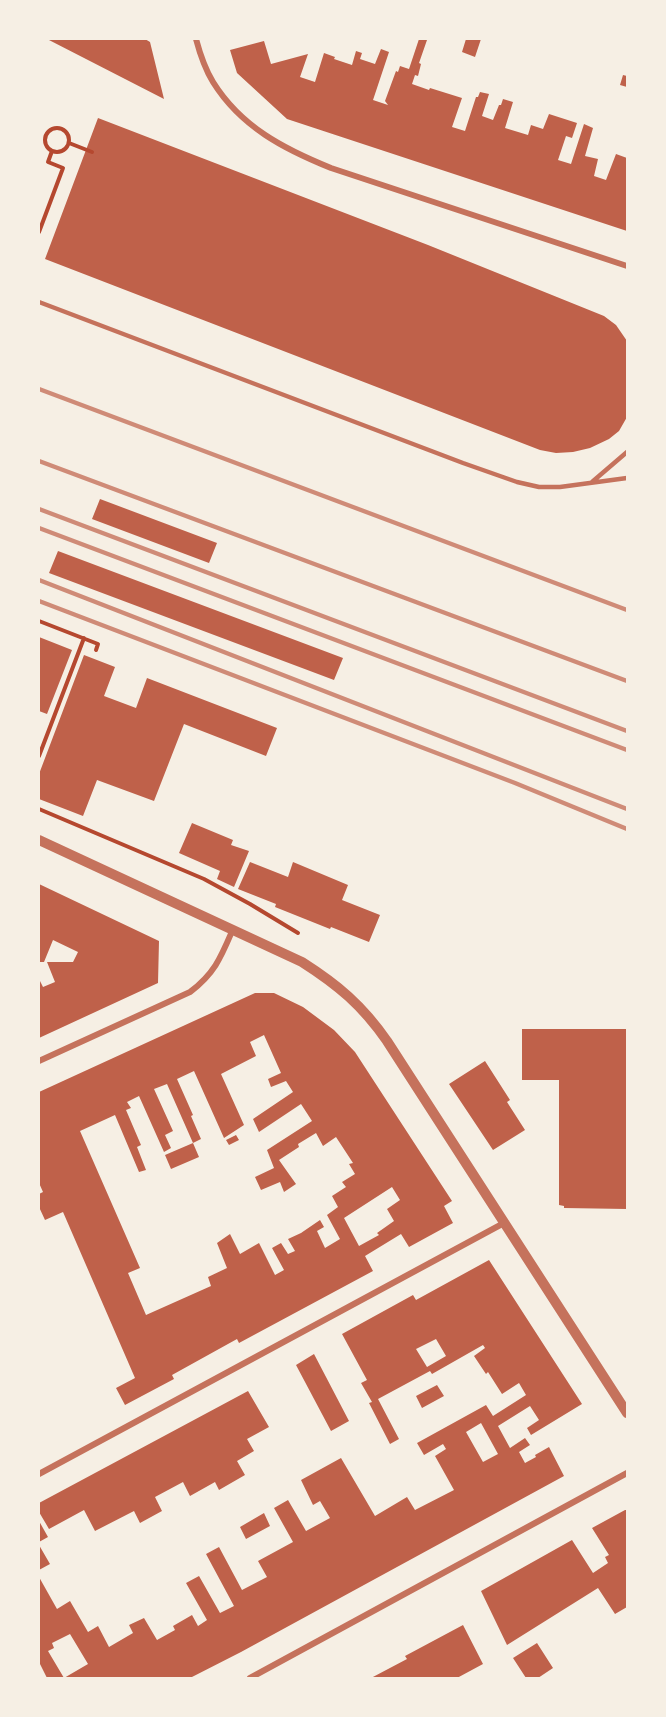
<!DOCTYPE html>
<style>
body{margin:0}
#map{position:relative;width:666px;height:1717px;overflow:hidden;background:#f6efe4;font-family:"Noto Serif",serif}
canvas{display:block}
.frame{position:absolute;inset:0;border:40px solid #f6efe4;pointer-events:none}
</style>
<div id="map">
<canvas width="666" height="1717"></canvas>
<div class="frame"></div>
</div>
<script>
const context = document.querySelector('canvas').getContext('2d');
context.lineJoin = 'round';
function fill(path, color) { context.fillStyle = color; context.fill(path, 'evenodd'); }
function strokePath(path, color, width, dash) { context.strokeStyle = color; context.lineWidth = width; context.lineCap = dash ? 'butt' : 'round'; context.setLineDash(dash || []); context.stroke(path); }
const building = new Path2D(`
 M47,39H145L150,42L164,99Z
 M419,39L427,40L419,63L421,64L418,76L415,75L412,84L429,90L430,88L462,98L452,127L465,131L476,97H478L480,92L489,94L482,116L493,120L499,105H501L503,99L513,102L505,128L528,135L531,125L543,129L549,114L577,123L572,138L566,136L558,160L571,164L584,124L593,128L585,156L598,159L594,176L606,180L616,154L627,158V231L287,119L237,73L230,50L264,41L271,64L308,54L300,77L315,82L324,53L335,57L334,59L352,65L356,51L362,53L360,59L375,64L381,49L389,52L373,100L388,105L385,101L396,71L398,72L400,66L409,69Z
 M466,39H481L475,57L462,52Z
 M623,75L627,76V87L620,85Z
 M98,118L428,245L604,316L616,325L627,341V417L619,431L609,439L590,448L573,452L556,453L540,450L45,259Z
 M100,499L217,543L209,563L92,519Z
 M58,551L343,658L334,680L49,573Z
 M39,637L72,650L47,714L39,711Z
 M84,655L115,667L104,696L136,708L147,678L277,728L266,756L184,724L154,801L97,780L83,816L39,799V774Z
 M192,823L233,840L231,845L249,851L234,887L217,879L220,871L179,853Z
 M250,862L288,877L293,862L348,885L342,900L380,915L369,942L331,927L330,929L275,907L276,904L238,889Z
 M39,884L159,941L158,983L39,1038V979L43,987L55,982L47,962H73L78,952L53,940L44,962H39Z
 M255,993H274L303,1007L334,1030L355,1052L452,1201L444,1206L453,1223L409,1247L401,1234L365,1256L373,1271L239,1343L237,1339L172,1375L174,1379L125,1405L116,1388L135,1378L63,1212L45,1220L39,1207V1194L43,1192L39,1183V1092ZM264,1035L281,1073L268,1079L271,1087L286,1081L293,1092L253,1119L259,1132L301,1104L312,1121L267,1150L274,1168L255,1177L261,1190L280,1182L284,1192L296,1184L279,1160L299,1147L298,1144L316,1133L323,1146L336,1137L353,1163L349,1164L355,1174L342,1182L346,1187L332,1196L338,1207L327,1215L340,1239L325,1248L317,1231L324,1227L320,1220L301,1233L288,1239L295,1251L288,1254L281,1243L272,1248L284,1270L275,1275L259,1243L240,1254L230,1234L217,1243L227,1268L208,1277L211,1286L146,1315L128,1273L140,1268L80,1131L115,1115L139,1172L146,1170L137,1147L141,1145L126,1110L131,1108L127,1102L139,1096L164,1152L171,1148L165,1135L173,1131L154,1089L167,1084L193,1143L165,1155L171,1169L199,1157L193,1143L201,1139L191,1116L193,1115L177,1079L194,1071L224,1138L244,1125L221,1074L256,1056L250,1042ZM392,1187L400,1200L387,1209L394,1221L377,1233L379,1235L359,1246L344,1218Z
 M522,1029H627V1209L564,1208V1206L559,1205V1080H522Z
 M485,1061L510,1100L507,1102L525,1130L493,1150L449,1084Z
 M236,1135L239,1140L229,1145L226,1140Z
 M489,1260L582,1404L531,1435L527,1428L539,1420L530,1406L498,1426L510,1448L525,1438L530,1445L519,1452L525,1463L536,1457L535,1455L549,1447L564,1476L241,1652L190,1678H47L39,1662V1577L57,1609L70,1601L88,1632L98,1626L109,1647L133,1633L129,1625L144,1618L157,1640L175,1630L173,1626L192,1615L198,1626L207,1620L186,1583L199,1576L220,1613L234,1606L206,1554L219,1547L242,1590L267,1577L258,1561L293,1542L274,1508L288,1500L306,1531L330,1518L320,1501L313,1505L301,1480L341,1458L375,1516L407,1497L415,1510L454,1490L435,1456L446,1449L443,1444L424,1455L417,1443L486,1405L493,1416L526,1395L519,1383L502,1394L488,1372L486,1374L474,1356L485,1348L483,1345L432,1374L430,1371L378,1399L399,1439L390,1444L369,1403L372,1402L361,1383L367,1380L342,1334L413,1295L416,1300ZM436,1339L446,1356L427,1367L416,1349ZM481,1423L498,1454L483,1462L466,1432ZM70,1634L88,1664L64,1678L48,1651L54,1648L52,1643Z
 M314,1354L349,1421L331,1431L296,1365Z
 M437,1385L444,1396L422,1408L416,1396Z
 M248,1391L269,1427L247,1439L254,1451L237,1461L245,1475L219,1490L215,1482L190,1496L183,1482L155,1497L162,1511L140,1523L134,1511L95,1531L84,1510L49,1529L39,1512V1503Z
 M625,1510H627V1607L615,1614L598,1588L507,1645L481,1591L572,1540L593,1573L608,1563L605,1557L609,1555L592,1528Z
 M264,1513L270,1526L246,1539L240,1527Z
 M39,1521L48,1537L39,1542Z
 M39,1545L50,1564L39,1570Z
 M463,1625L483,1664L457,1678H371L407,1659L405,1656Z
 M537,1643L553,1668L538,1678H526L513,1658Z`);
const path = new Path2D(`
 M45 140a12 12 0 1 1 24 0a12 12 0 1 1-24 0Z
 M69,143L92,152
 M39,232L63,168L48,162L52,151
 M39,621L98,644L96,650
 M39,756L84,638
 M39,809L204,879L250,904L298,933`);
const service = new Path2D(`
 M39,302L463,463L517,482L539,487H560L627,478
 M592,482L627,452`);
const minor = new Path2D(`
 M196,39C200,54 205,69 213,82C241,127 284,149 331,168L627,266
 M39,1061L190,992C215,973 221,957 233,929
 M39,1474L504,1223
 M250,1678L627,1473`);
const tertiary = new Path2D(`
 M39,840L302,962C338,985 362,1005 387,1041L627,1413`);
const rail = new Path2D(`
 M39,389L627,610
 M39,461L627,681
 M39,509L627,731
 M39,528L627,750
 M39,580L627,809
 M39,601L515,783L627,829`);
fill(building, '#bf614a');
strokePath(path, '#b5482f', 4);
strokePath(service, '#c5725c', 4.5);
strokePath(minor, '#c5725c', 6);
strokePath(tertiary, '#c5725c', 10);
strokePath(rail, '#cf8b77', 4.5);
</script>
